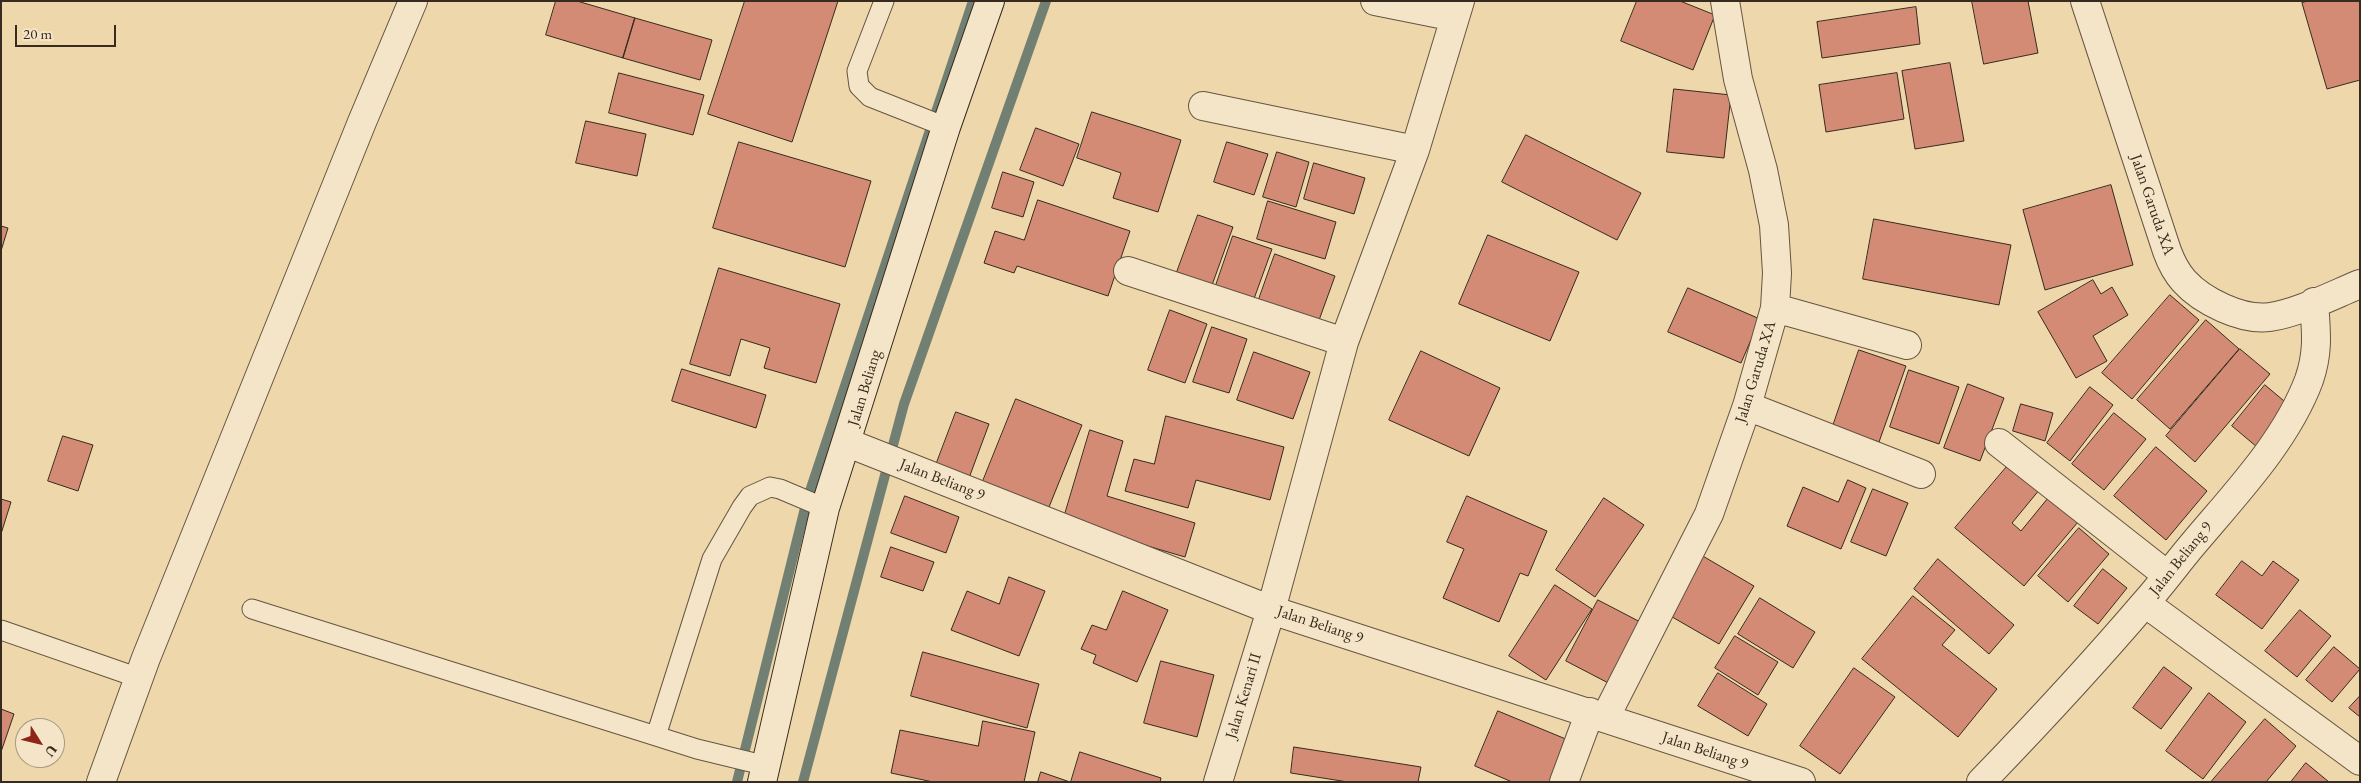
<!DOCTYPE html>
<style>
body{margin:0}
#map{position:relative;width:2361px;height:783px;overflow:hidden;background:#eed7aa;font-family:"EB Garamond",serif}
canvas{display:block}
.frame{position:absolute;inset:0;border:2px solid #372a1e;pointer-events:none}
.north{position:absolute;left:15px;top:718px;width:50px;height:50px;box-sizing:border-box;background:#f4e5c8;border:1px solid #a89a84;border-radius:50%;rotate:126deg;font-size:14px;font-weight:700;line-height:20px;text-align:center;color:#372a1e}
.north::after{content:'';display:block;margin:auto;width:18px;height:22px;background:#8f2418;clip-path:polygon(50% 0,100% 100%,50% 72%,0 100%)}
.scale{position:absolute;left:15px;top:25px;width:101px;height:22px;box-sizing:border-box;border:2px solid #372a1e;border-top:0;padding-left:6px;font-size:15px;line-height:18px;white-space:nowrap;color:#372a1e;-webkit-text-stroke:4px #f4e5c8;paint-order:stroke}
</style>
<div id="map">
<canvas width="2361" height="783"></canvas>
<div class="frame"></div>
<div class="north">U</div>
<div class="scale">20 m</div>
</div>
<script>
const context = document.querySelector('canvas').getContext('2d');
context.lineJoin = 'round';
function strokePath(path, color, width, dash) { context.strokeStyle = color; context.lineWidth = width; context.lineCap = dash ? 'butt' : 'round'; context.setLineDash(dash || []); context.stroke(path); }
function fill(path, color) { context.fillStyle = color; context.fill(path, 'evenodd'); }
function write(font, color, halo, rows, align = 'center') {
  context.font = font + ' "EB Garamond",serif'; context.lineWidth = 4; context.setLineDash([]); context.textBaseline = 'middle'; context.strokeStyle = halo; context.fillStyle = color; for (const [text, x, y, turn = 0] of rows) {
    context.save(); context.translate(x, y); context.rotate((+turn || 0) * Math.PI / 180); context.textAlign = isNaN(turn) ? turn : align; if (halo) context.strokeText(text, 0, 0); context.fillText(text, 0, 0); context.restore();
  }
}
const stream = new Path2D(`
 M737,782L807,500L973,1
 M803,782L904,404L1046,1`);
const building = new Path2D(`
 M556,1H577L635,18L623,58L546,35Z
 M745,1H838L792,142L708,114Z
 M1637,1H1680L1715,15L1693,70L1621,41Z
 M1972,1H2028L2038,53L1984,64Z
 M2308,1H2360V80L2327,89L2302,3Z
 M1916,7L1920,44L1822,58L1817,22Z
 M635,18L712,40L700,80L623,58Z
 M1950,63L1964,141L1915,149L1902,71Z
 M619,73L704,95L693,135L609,113Z
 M1897,73L1904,119L1826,132L1819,85Z
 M1674,89L1731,95L1724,158L1667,152Z
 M1092,112L1181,140L1158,212L1113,198L1121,173L1077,158Z
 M586,121L646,134L637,176L576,163Z
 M1036,128L1079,144L1063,186L1020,170Z
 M1526,135L1641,193L1617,240L1502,182Z
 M739,142L871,181L845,267L713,228Z
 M1227,142L1268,154L1254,195L1214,182Z
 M1277,152L1309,162L1296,207L1263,197Z
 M1314,163L1365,178L1354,214L1304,199Z
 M1003,172L1034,182L1023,217L992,208Z
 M2111,185L2133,265L2045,290L2023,210Z
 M1038,200L1130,231L1108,296L1017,266L1014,273L984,263L995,231L1024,240Z
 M1268,201L1336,222L1325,259L1257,239Z
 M1198,215L1233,227L1212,285L1177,272Z
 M1874,219L2011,245L1999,305L1863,279Z
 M1,226L8,228L1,251Z
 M1488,235L1579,272L1550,341L1459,304Z
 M1233,236L1272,249L1251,307L1213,294Z
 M1275,254L1335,276L1318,323L1258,302Z
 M719,268L840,304L816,383L764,368L770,348L741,339L730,376L690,364Z
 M2093,280L2101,294L2112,287L2128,315L2093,336L2107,361L2076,378L2038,312Z
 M1688,288L1760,319L1741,363L1668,332Z
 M2170,295L2199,320L2132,399L2102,373Z
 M1170,310L1207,324L1185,383L1148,370Z
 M2206,320L2239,349L2170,429L2137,400Z
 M1212,327L1247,339L1229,393L1193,382Z
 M2240,349L2270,374L2195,462L2166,436Z
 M1859,350L1906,366L1879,442L1833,426Z
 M1421,351L1500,388L1469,456L1389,420Z
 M1254,352L1310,372L1293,419L1237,400Z
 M682,369L766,395L756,428L672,401Z
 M1909,370L1959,387L1939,444L1890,427Z
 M1968,384L2004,398L1980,461L1944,448Z
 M2265,385L2290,406L2257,447L2232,426Z
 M2090,387L2113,405L2070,461L2047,443Z
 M1016,399L1082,425L1045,517L979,491Z
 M2021,404L2053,413L2045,441L2013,431Z
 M956,412L989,424L969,478L936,465Z
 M2114,413L2146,439L2104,490L2072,464Z
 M1166,416L1284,447L1270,500L1196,480L1188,508L1125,491L1134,459L1154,464Z
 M1090,430L1123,441L1107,496L1195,523L1185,557L1063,521Z
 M63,436L93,445L78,491L48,481Z
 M2156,447L2207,491L2166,540L2114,496Z
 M2010,463L2040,489L2012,523L2021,531L2048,498L2078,522L2024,586L1955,528Z
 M1848,480L1866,488L1841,549L1787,526L1803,487L1838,502Z
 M1873,489L1908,503L1886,556L1851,542Z
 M905,496L959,517L946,553L891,533Z
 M1467,496L1547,531L1528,576L1520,573L1499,622L1443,598L1464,549L1447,542Z
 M1604,498L1644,525L1595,597L1556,570Z
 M1,499L11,502L1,534Z
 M2079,528L2109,554L2068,602L2038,576Z
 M891,547L934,562L923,591L881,577Z
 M1701,555L1754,586L1719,644L1667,614Z
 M1938,559L2014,625L1989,654L1914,589Z
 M2242,561L2262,576L2273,561L2299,580L2262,629L2216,595Z
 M2103,569L2127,588L2098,624L2074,606Z
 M1009,577L1045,591L1019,656L951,630L967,591L999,604Z
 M1555,585L1592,609L1546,680L1509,656Z
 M1123,591L1168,610L1137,682L1093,663L1096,655L1081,649L1092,625L1106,630Z
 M1913,596L1955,630L1942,645L1997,689L1958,737L1862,659Z
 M1760,598L1815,632L1793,668L1738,634Z
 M1598,600L1648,626L1616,687L1566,661Z
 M2300,610L2331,636L2297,677L2265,651Z
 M1735,636L1778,662L1758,695L1715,668Z
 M2334,647L2360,669L2332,702L2306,680Z
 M923,652L1039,684L1027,728L911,696Z
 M1161,661L1214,675L1197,737L1144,723Z
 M2164,667L2192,688L2161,729L2133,708Z
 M1854,668L1895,697L1840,774L1800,746Z
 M1718,673L1767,704L1748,736L1698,706Z
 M2209,693L2246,722L2203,779L2166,751Z
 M2360,696V717L2349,708Z
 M1,709L14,714L1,752Z
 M1498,711L1573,742L1556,782H1512L1475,766Z
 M2265,719L2296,746L2266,782H2211Z
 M983,721L1035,732L1024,782H933L891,773L900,730L978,746Z
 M1294,747L1421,767L1418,782H1348L1291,773Z
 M1080,752L1161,778L1160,782H1071Z
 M2306,763L2329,782H2291Z
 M1041,772L1070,782H1038Z`);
const lane = new Path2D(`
 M884,1L857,71L859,86L870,97L946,127
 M252,609L656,736
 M1,630L139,678
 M767,766L697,749L656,736L712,559L742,507L750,496L770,487L780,489L825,508`);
const street = new Path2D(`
 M1375,1L1455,17
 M2085,1L2167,251C2171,262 2176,272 2184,281C2202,301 2242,321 2270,317C2298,313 2333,295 2360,284
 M1203,106L1415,150
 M1128,271L1344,342
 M1775,308L1907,345
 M1747,406L1921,474
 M848,443L1271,610L1801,782
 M1999,443L2167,575
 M2145,603L2360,761
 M1605,718L1709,514L1747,406L1775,308L1777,273L1774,225L1763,170L1738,79L1725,1
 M101,782L146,658L362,122L413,1
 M1218,782L1271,610L1344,342L1415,150L1460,1
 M1564,782L1590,712
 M1981,782C2037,724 2092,665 2144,604C2162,584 2177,563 2194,543C2236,493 2286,441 2309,380C2319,351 2316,331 2314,302`);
const secondary = new Path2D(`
 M762,782L825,508L946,127L990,1`);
const streetNames = [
 ["Jalan Garuda XA",2152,205,71],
 ["Jalan Garuda XA",1756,372,-73],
 ["Jalan Beliang",865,388,-73],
 ["Jalan Beliang 9",942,480,21],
 ["Jalan Beliang 9",2181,559,-51],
 ["Jalan Beliang 9",1320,625,18],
 ["Jalan Kenari II",1244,696,-73],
 ["Jalan Beliang 9",1705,751,18]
];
strokePath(stream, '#728073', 10);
fill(building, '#d38b75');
strokePath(building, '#372a1e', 1);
strokePath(lane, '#655541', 21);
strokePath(street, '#655541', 30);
strokePath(secondary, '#372a1e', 30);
strokePath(lane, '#f4e5c8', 19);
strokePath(street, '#f4e5c8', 28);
strokePath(secondary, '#f4e5c8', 28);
write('16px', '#372a1e', '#f4e5c8', streetNames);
</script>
